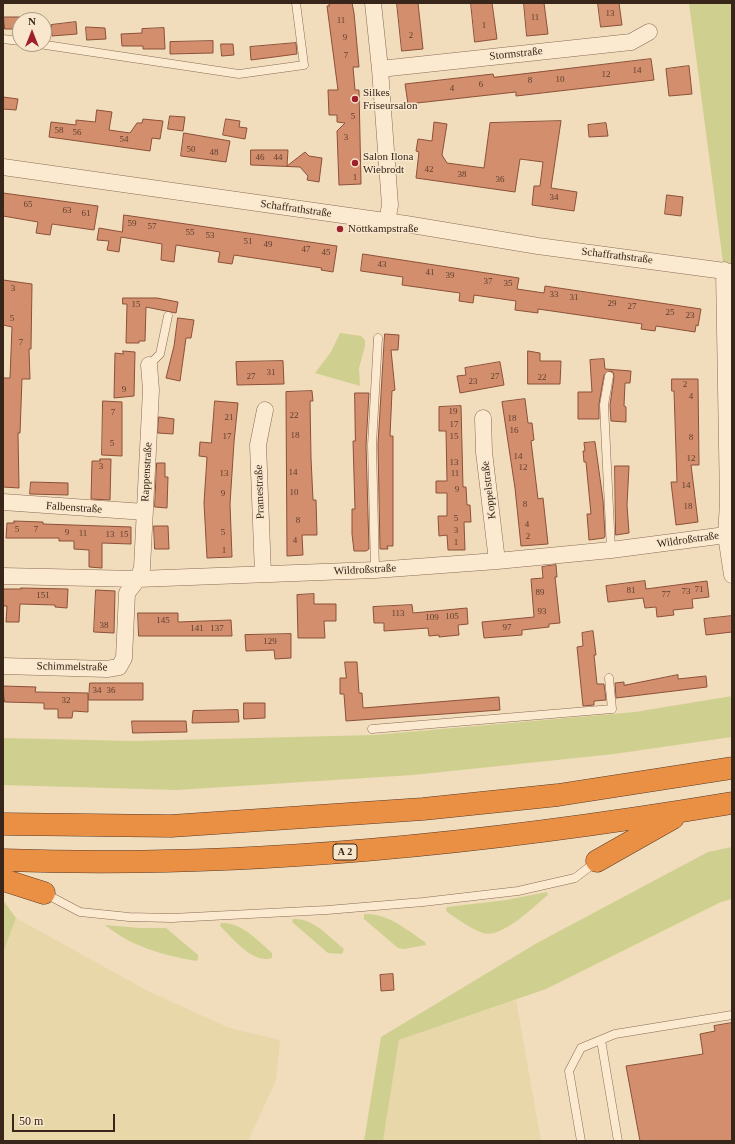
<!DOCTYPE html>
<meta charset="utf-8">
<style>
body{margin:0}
#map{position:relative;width:735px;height:1144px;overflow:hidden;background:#f1dcbc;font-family:"Times New Roman",serif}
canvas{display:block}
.frame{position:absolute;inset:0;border:4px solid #38261a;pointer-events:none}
.north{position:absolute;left:12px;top:12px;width:40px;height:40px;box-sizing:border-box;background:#f8e7cc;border:1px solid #ab9a85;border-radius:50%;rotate:0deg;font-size:11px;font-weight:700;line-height:16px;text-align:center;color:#38261a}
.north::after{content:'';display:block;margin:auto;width:14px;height:18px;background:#9e1f2d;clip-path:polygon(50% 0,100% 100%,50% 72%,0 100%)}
.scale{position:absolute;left:12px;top:1114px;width:103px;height:18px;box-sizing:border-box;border:2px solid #38261a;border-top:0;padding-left:5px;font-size:12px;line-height:14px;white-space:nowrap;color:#38261a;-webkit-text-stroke:3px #f8e7cc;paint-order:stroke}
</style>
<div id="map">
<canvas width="735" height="1144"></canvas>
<div class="frame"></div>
<div class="north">N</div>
<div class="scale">50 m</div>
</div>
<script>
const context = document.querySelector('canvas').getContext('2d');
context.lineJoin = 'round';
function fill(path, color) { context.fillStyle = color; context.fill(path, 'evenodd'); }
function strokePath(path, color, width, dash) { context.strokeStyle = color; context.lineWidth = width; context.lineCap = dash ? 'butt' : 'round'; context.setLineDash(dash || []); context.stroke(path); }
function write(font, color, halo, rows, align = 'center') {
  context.font = font + ' "Times New Roman",serif'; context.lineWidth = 3; context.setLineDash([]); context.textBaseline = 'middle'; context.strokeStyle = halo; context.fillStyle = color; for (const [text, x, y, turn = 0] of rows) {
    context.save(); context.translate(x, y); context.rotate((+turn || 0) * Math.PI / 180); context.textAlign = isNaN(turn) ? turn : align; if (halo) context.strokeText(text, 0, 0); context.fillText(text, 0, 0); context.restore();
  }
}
const farmland = new Path2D(`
 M16,918L146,990L229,1028L280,1040L276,1080L248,1141H3V953Z
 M516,1000L541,1141H383L399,1040Z`);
const green = new Path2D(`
 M689,3H732V271L724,270Z
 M340,333L361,336L365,340V346L359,368L360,386L315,373L331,352Z
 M732,696V737L614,754L413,775L177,790L3,785V738L133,741L374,735L635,712Z
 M732,847V899L721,902L546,989L399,1040L383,1141H364L381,1037L537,943L708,852Z
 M547,892L548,895C534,906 502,939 483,933C471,929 458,919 447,912L446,909L447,907L506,900Z
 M3,900L16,918L3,953Z
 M364,914C387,913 406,929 425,942L426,945L404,949L398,948L364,919Z
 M293,919C314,918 328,936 344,949L342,954L328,953L292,922Z
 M221,923C242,922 257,940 272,953V958C252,964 233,938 220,926Z
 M105,925L140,928H166L198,955V959L196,961C163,955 132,947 105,925Z`);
const building = new Path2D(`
 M329,3H352L354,13L359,67H353L355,90H359L361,184L339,185L337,131L345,123L337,122V115H329L328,90H338L327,6H329Z
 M397,3H418L423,49L402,51Z
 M471,3H492L497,39L475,42Z
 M524,3H544L548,34L527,36Z
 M598,3H619L622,25L601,27Z
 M4,17H20V29H5Z
 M76,22L77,34L52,36L51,25Z
 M86,27L105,28L106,39L87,40Z
 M164,28L165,49H143V46H122L121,34L142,33V29Z
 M213,41V53L170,54V42Z
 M296,43L297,54L251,60L250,47Z
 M221,44H233L234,55L222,56Z
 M651,59L654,80L516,96V92L408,104L405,84L493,74L494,77Z
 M689,66L692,94L669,96L666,69Z
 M3,97L18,99L16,110L3,109Z
 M97,110L112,112L109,130L130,133L137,123H142L143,119L163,121L160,139L152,138L150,151L49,137L51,122L76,125V120L95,122Z
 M170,116L185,117L183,131L168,129Z
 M226,119L240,121L239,127L247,128L245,139L223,135Z
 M561,121L551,188L577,192L574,211L532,205L534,186H540L543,162L520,159L515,192L416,178L419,152L416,151L418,139L432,141L434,122L447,124L442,155L447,163L484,168L490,123Z
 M606,123L608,136L589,137L588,125Z
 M184,133L230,141L226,162L181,156Z
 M251,150H288L287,166L305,152L309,156L322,158L319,182L307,180L308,176L300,167L251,165Z
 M3,193L98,206L94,230L52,224L50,235L36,233L38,222L3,216Z
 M667,195L683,197L681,216L665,214Z
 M124,215L337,246L333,272L321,270L322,268L234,255L232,264L218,262L220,252L176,245L174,262L161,260L162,244L121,237L119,252L107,250L109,241L97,240L99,228L122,232Z
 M363,254L519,278L517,289L544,293L545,286L701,309L698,326L696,325L695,332L656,326L655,331L641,329L642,324L628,322L538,309V313L515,310L516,301L474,295L473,303L459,301L460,293L402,285L403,277L361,271Z
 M3,280L32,284L31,349H29L30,379H22L20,433H18L19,488L3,487V378H10L12,327L3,325Z
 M123,298H157L178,302L176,313L146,307L145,341H139V343H126L127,304H123Z
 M178,318L194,320L191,338H186L180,381L166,378L174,346Z
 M385,334L399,335L398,350H391L395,390L392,391L390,436H393V546H387L388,549H380L378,445Z
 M123,351L135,352L134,396L114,398L115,353L123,354Z
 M528,351L540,353V361H561L560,384H528Z
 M604,359L605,369L631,371L630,383H625L624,406L626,407V422L611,421L610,405L614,377L613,372L610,371L604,375L599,404V419H578V392H592L590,360Z
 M283,361L284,384L237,385L236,362Z
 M500,362L504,385L460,393L457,376L466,375L465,368Z
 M672,379H698L699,465H691L698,522L676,525L671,482H677L674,391H672Z
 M312,391L313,401H310L311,458L313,500H316L317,535H302L303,555L287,556L286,392Z
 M355,393H369L366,445L369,549L366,551H354L352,534V509H355L353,441H355Z
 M525,399L528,423H532L534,440L531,441L538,499L543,498L548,544L521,546L515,488L502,402Z
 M103,401L122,402V456L102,455Z
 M215,401L238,403L234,442L230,504L232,557L207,558L204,503L207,457L199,456L200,442L211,443Z
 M461,406L463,487H466L467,505H470L471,522H464L465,550H448L447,535L439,536L438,516H447V493H436V481H447L446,431H439V407Z
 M159,417L174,419L173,434L158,433Z
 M595,442L603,500L605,536L604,538L589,540L587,514H591L586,462H584L583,451H585L584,443Z
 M100,459H111L110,500L91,499L92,461H100Z
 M157,463H165V477H168L167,508L155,507Z
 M615,466H629L627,505L629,533L616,535Z
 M31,482L68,483V495L30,494Z
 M14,521L43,522V524L131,527V544L102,543V568L89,567V550L74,549V541H59V538H6L7,523H14Z
 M154,526H168L169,549H155Z
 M556,565L557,577H555L560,623L549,624V627L522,630V635L484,638L482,622L534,617L531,579L543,578L542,567Z
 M645,581L646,589L707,581L709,597L692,599L693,608L673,610L674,615L657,617L656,607L645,608L643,598L608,602L606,586Z
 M21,588L68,589L67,608L55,607V605L20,604L19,622H6L7,606H3V589H21Z
 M96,590L115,591L114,633L94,632Z
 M314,594V604H336V621H324L325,638H298L297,595Z
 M412,605L413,613L467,608L468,624L458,625L459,635L439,637V635L429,636L428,628L384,631V623H374L373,607Z
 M138,613H178V622L231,620L232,636H139Z
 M732,616V632L706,635L704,619Z
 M593,631L596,655H594L597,684H604L606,700L594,701V705L583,706L577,647L583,646L582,633Z
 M291,634V658L275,659L274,650L246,651L245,635Z
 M345,662H357L359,693H362L363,708L499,697L500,710L346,721L344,694H340V678H346Z
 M678,675V679L706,676L707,687L616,698L615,683L624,682V685Z
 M90,683H143V700H89Z
 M3,686L36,687L35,692L88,693V712L73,711L72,718H58V709H44V703L5,702Z
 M244,703H265V718L244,719Z
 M238,710L239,722L192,723L193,711Z
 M132,721H186L187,732L133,733Z
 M393,974L394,990L381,991L380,975Z
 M732,1023V1141H640L626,1066L703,1054L700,1034L715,1031L714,1026Z`);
const service = new Path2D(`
 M3,39L20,41
 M39,44L239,74L304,65L296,3
 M149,365L160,354L168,316
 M609,376L604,405L611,550
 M375,570L372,445L378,338
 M372,729L612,709L609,678
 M44,893L80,912L129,917L172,918L327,910L423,902L518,891L575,878L597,861
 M601,1040L618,1141
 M581,1141L569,1071L581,1048L615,1034L732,1015`);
const minor = new Path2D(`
 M373,3L380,69L390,205L387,222
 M380,69L631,42L649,32
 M3,167L406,224L538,246L732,272
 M483,418L484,452L497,561
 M3,502L145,512
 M726,535L732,575
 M263,574L258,445L265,410
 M3,576L138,579L375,570L497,561L611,550L726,535L728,503L724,270
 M3,666L107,669L119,667L124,658L127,593L138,579L142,568L151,390L149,365`);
const motorway = new Path2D(`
 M3,824L171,826L423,809L558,795L732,768
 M3,860C247,869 491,843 732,803
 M597,861L673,818
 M3,880L44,893`);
const markers = [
 [355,99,4,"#9e1f2d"],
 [355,163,4,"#9e1f2d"],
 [340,229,4,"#9e1f2d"]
];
const numberNames = [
 ["13",610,14],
 ["11",535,18],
 ["11",341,21],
 ["1",484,26],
 ["2",411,36],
 ["9",345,38],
 ["7",346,56],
 ["14",637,71],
 ["12",606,75],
 ["10",560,80],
 ["8",530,81],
 ["6",481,85],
 ["4",452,89],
 ["5",353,117],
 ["58",59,131],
 ["56",77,133],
 ["3",346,138],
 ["54",124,140],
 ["50",191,150],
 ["48",214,153],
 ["46",260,158],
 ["44",278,158],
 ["42",429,170],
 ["38",462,175],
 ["1",355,178],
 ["36",500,180],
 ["34",554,198],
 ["65",28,205],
 ["63",67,211],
 ["61",86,214],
 ["59",132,224],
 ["57",152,227],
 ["55",190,233],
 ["53",210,236],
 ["51",248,242],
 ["49",268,245],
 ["47",306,250],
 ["45",326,253],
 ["43",382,265],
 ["41",430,273],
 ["39",450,276],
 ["37",488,282],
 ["35",508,284],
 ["3",13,289],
 ["33",554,295],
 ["31",574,298],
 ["29",612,304],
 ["15",136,305],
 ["27",632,307],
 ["25",670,313],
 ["23",690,316],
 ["5",12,319],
 ["7",21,343],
 ["31",271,373],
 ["27",251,377],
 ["27",495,377],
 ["22",542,378],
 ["23",473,382],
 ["2",685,385],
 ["9",124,390],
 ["4",691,397],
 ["19",453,412],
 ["7",113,413],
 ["22",294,416],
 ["21",229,418],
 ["18",512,419],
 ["17",454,425],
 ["16",514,431],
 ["18",295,436],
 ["17",227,437],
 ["15",454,437],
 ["8",691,438],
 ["5",112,444],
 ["14",518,457],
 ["12",691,459],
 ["13",454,463],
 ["3",101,467],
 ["12",523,468],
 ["14",293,473],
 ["13",224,474],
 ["11",455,474],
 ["14",686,486],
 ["9",457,490],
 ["10",294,493],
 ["9",223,494],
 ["8",525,505],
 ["18",688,507],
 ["5",456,519],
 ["8",298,521],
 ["4",527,525],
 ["5",17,530],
 ["7",36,530],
 ["3",456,531],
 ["9",67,533],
 ["5",223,533],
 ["11",83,534],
 ["13",110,535],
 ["15",124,535],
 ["2",528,537],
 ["4",295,541],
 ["1",456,543],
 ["1",224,551],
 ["71",699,590],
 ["81",631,591],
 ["73",686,592],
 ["89",540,593],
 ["77",666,595],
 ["151",43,596],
 ["93",542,612],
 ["113",398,614],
 ["105",452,617],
 ["109",432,618],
 ["145",163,621],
 ["38",104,626],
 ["97",507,628],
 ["141",197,629],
 ["137",217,629],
 ["129",270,642],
 ["34",97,691],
 ["36",111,691],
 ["32",66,701]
];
const shields = [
 [345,852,24]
];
const shieldNames = [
 ["A 2",345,852]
];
const streetNames = [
 ["Stormstraße",516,54,-6],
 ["Schaffrathstraße",296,209,8],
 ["Schaffrathstraße",617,256,7],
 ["Rappenstraße",147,472,-87],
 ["Koppelstraße",489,490,-97],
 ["Pramestraße",260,492,-92],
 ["Falbenstraße",74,508,4],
 ["Wildroßstraße",688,540,-8],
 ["Wildroßstraße",365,570,-3],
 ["Schimmelstraße",72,667,1]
];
const poiNames = [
 ["Silkes",363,93],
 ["Friseursalon",363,106],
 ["Salon Ilona",363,157],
 ["Wiebrodt",363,170],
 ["Nottkampstraße",348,229]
];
fill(farmland, '#e8d7a9');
fill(green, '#cfd08f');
fill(building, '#d38e6e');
strokePath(building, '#8b5138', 1);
strokePath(service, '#8a6b54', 9);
strokePath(minor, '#8a6b54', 17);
strokePath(motorway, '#573a29', 23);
strokePath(service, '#fcead0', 8);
strokePath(minor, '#fcead0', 16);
strokePath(motorway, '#ea9044', 22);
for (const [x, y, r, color] of markers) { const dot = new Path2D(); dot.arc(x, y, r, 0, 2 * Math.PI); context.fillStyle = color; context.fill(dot); strokePath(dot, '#f8e7cc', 1.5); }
write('9px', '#5f402f', null, numberNames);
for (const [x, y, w] of shields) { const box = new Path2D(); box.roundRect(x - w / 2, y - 8, w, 16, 3); context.fillStyle = '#f8e7cc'; context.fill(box); strokePath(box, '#38261a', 1); }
write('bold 10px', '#38261a', null, shieldNames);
write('11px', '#38261a', '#f8e7cc', streetNames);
write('11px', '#38261a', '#f8e7cc', poiNames, 'left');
</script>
